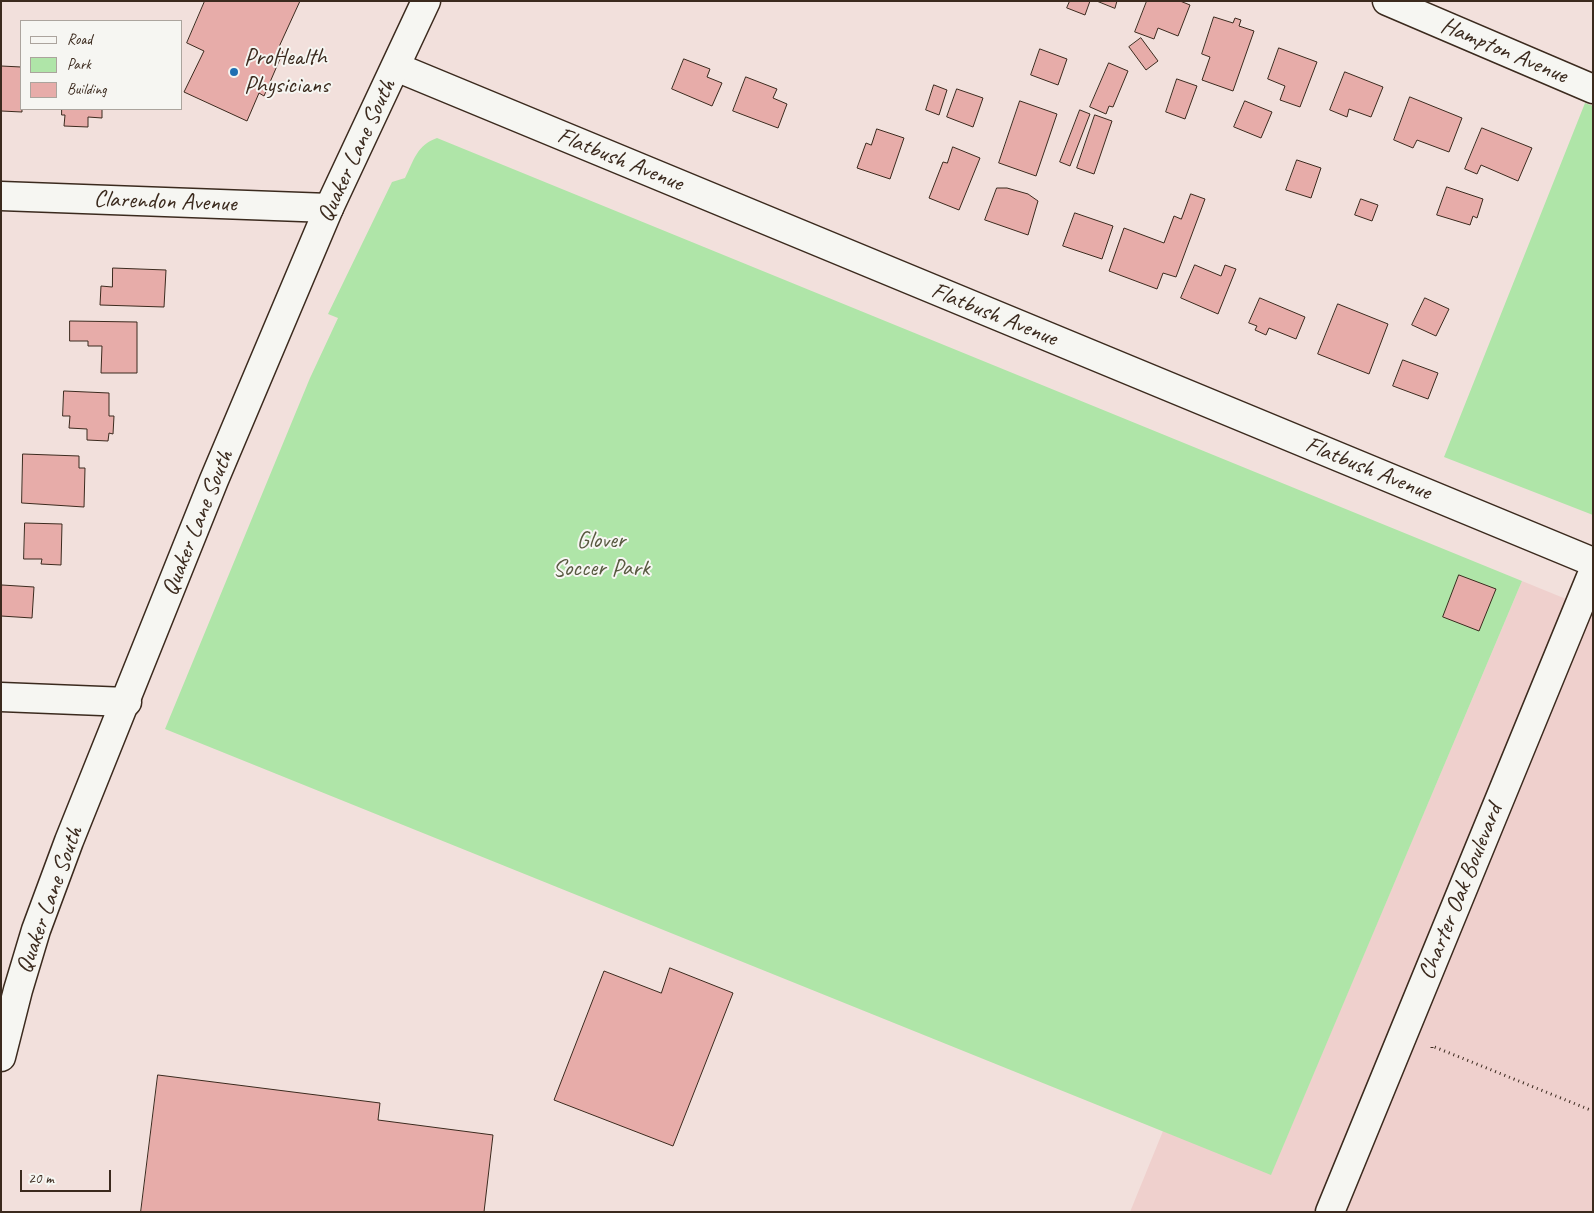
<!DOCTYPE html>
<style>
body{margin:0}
#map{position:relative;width:1594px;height:1213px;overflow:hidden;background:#f2e0dc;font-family:Caveat,sans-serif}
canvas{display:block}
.frame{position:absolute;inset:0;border:2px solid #3b2a1e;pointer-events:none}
.legend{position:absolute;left:20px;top:20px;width:162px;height:90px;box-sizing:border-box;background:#f6f6f2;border:1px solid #aba49d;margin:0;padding:6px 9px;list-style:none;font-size:15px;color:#3b2a1e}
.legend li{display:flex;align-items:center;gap:10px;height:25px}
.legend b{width:25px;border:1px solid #aba49d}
.scale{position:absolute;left:20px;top:1170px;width:91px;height:22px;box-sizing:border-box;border:2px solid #3b2a1e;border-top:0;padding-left:6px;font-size:15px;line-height:18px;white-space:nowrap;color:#3b2a1e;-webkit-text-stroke:4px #f6f6f2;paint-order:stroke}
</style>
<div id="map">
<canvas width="1594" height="1213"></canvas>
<div class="frame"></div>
<ul class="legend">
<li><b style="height:6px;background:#f6f6f2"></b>Road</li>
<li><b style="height:14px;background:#afe5a8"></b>Park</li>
<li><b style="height:14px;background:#e7aca9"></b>Building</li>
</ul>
<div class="scale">20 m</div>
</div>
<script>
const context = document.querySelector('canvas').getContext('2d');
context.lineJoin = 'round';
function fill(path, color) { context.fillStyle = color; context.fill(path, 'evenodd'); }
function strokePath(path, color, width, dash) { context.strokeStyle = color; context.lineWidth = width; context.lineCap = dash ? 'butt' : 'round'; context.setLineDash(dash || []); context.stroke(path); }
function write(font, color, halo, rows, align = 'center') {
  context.font = font + ' Caveat,sans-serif'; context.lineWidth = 4; context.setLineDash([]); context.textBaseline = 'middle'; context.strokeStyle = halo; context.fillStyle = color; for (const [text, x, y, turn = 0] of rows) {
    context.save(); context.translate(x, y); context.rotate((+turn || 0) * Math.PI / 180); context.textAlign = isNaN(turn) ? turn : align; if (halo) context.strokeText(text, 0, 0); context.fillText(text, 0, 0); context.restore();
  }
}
const built = new Path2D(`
 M1522,581L1593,610V1212H1130L1163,1131L1271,1174Z`);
const green = new Path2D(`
 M1585,103L1593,106V515L1444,457Z
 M437,138L1522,581L1271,1175L165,729L310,378L338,318L328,314L392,182L405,178C414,160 417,145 437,138Z`);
const building = new Path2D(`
 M205,1H300L278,49L283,52L264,96L259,93L247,121L184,92L204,51L187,43Z
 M1070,1H1090L1085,15L1067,8Z
 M1097,1H1117L1115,8Z
 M1147,1H1180L1190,5L1178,36L1158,28L1154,39L1135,32Z
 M1214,17L1233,23L1235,18L1241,20L1239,26L1254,31L1233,91L1202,80L1210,57L1202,54Z
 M1141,38L1158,61L1146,70L1129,47Z
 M1279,48L1317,62L1300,107L1280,100L1285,86L1268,79Z
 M1040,49L1067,59L1058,85L1031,75Z
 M684,59L710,69L707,77L722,83L712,106L672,89Z
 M1109,63L1128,71L1113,107L1109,106L1106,114L1090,107Z
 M1,66L21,67L22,112L1,111Z
 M1345,72L1383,87L1371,117L1349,109L1347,117L1330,110Z
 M746,77L777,89L773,98L787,104L778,128L733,111Z
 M1177,79L1197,86L1185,119L1166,112Z
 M934,85L947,90L939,115L926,110Z
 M957,89L983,98L973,127L947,117Z
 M1410,97L1462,118L1449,152L1417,140L1413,148L1394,140Z
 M1020,101L1057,114L1036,176L999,163Z
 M1245,101L1272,112L1261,138L1234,127Z
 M62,109H102V118L88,117V127L64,126L65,115H62Z
 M1080,110L1090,114L1070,166L1060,162Z
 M1095,115L1112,121L1094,174L1077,168Z
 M1482,128L1532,148L1518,181L1481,165L1477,174L1465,169Z
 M877,129L904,138L890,179L857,168L866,143L871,145Z
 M953,147L980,158L959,210L929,198L943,162L947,163Z
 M1297,160L1321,168L1311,198L1286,190Z
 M1447,187L1483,199L1477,218L1473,216L1470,225L1437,215Z
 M997,188H1007L1028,194L1038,201L1028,235L985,220Z
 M1191,194L1205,199L1176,277L1163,273L1157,289L1109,271L1124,228L1164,243L1174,216L1181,219Z
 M1361,199L1378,205L1372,221L1355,215Z
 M1075,213L1113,226L1102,259L1063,246Z
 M1195,265L1221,276L1225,265L1236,269L1218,314L1181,298Z
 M113,268L166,270L164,307L100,305L101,286L112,287Z
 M1260,298L1305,317L1296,339L1269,328L1266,335L1255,330L1257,326L1249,323Z
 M1425,298L1449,309L1436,336L1412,325Z
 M1338,304L1388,324L1369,374L1318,354Z
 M70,321L137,322V373H101L102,346H88V341H70Z
 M1403,360L1438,373L1428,399L1393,386Z
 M64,391L109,393V416H114L113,434L109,433L108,441L87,440V429L69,428L70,416H63Z
 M23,454L79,456V468H85L84,507L22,503Z
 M25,523L62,524L61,565L41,564L42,559H24Z
 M1459,575L1496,589L1479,631L1443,617Z
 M2,585L34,587L32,618L1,616Z
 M670,968L733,993L673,1146L554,1100L604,971L661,993Z
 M158,1075L380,1103L378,1120L493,1135L484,1212H141Z`);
const path = new Path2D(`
 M1432,1048V1046L1593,1111`);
const minor = new Path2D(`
 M1387,1L1593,89
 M396,67L1593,562
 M1,196L329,208
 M1,697L127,702
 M1330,1212L1593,572`);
const major = new Path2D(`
 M1,1057L18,990L36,930L69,841L214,480L329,208L426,1`);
const markers = [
 [234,72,5,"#1f6fb2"]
];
const streetNames = [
 ["Hampton Avenue",1504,51,23],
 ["Quaker Lane South",357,151,-65],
 ["Flatbush Avenue",620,160,22],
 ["Clarendon Avenue",165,202,2],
 ["Flatbush Avenue",994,315,22],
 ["Flatbush Avenue",1368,469,22],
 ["Quaker Lane South",198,523,-68],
 ["Charter Oak Boulevard",1461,892,-68],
 ["Quaker Lane South",50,900,-70]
];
const poiNames = [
 ["ProHealth",244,58],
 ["Physicians",244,86]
];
const parkNames = [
 ["Glover",601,541],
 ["Soccer Park",601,569]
];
fill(built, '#efd0cd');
fill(green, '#afe5a8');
fill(building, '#e7aca9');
strokePath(building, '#3b2a1e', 1);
strokePath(minor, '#3b2a1e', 31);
strokePath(major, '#3b2a1e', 31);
strokePath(path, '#3b2a1e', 3, [1, 4]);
strokePath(minor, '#f6f6f2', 28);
strokePath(major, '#f6f6f2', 28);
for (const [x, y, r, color] of markers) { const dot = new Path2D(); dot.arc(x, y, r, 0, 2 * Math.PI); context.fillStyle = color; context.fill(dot); strokePath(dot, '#f6f6f2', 2); }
write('24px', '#3b2a1e', '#f6f6f2', streetNames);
write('24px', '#3b2a1e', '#f6f6f2', poiNames, 'left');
write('24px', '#585940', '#f6f6f2', parkNames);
</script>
